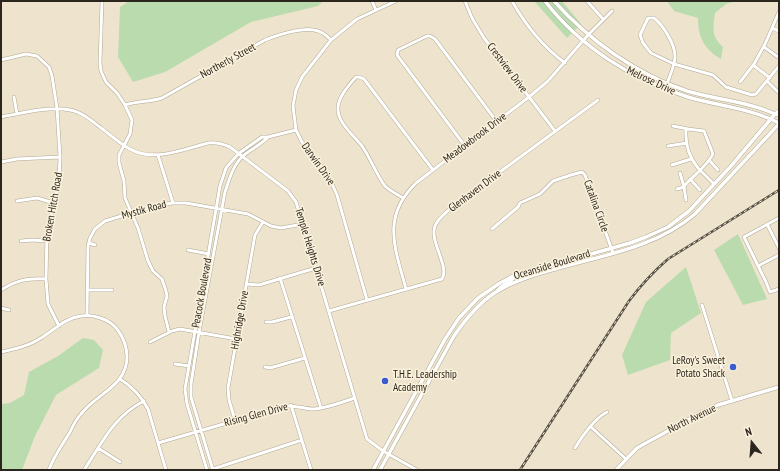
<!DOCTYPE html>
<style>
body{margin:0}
#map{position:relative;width:780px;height:471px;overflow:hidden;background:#eee4ce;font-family:"PT Sans Narrow",sans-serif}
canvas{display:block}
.frame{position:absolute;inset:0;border:2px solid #2a261e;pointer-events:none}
.north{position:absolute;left:732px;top:423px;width:40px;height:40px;-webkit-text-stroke:3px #fbf1db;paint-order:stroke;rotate:343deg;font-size:11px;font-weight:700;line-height:16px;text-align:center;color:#2a261e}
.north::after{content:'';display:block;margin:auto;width:14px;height:18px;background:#2a261e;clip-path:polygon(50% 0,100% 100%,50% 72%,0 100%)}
</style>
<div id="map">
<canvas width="780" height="471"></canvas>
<div class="frame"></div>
<div class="north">N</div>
</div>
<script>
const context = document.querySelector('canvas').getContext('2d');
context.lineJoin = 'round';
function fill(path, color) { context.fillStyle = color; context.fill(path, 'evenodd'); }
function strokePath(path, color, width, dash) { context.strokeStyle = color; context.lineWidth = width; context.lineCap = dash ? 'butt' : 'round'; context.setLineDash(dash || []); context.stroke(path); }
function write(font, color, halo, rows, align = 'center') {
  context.font = font + ' "PT Sans Narrow",sans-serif'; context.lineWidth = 3; context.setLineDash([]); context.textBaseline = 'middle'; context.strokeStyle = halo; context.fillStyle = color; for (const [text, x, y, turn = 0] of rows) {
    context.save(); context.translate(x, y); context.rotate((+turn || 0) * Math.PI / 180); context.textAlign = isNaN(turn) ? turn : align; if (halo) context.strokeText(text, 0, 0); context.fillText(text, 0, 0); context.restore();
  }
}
const green = new Path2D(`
 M129,1H323L318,6L251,22L165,72L133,82L118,57L120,7Z
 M534,1H562L581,24L567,38Z
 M667,1H736L726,4L715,13C713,28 711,36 723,47L721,59C704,49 698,37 698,18L674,11Z
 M738,234L767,299L743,305L714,250Z
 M686,267L701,313L671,333L670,360L628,375L622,355L646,302Z
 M83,338L94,340L103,350L99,368L56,395L35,436L22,470H1V404L10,403L24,395L29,372L58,356Z`);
const minor = new Path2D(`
 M102,1L100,63L101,71L106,82L117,93L125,105L132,120L130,134L119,155V163L124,181L125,198L138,228L148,261L153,271L162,279L166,291L167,296L164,307L165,316L169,332
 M372,1L376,10
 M465,1L472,18L484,38L555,131
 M512,1C526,26 542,46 565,63
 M587,1L603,19
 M772,28L779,31
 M764,47L778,57
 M1,60L26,54L37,56L49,67L52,76L57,108L60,157L59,179L56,195L47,233L46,279L48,304L59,326
 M753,65L770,78
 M767,81L778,92
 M740,82L754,64L765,44L779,12
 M667,84C670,75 675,65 675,56C675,44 663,25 654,18H648L640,35L643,43L651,53L674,64L713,75L726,87L752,95L756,94L779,66
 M14,97L17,114
 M125,105C137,101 150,102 162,98L265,40C278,35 304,26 318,31C323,32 327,36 331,40
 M1,117C22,113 50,106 70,110C82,112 92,121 101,128C112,136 122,146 134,151C157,161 185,149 208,143C216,142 223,144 230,147L288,191L296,202L367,439L383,451L417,470
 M673,126L688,129
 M465,146L397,55L398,50L427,36H430L435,39L497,122
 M668,146L687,143
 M158,155L173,203
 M709,160L718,170
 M1,162L17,159L60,157
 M672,165L691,159
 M690,179L700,190
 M677,189L684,187L680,173
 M403,198C397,194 390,191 385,186C376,174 371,159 362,146C354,136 337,122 338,108C338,97 349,85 356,77H359L364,79L433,170
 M686,200L684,187L685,185C693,176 708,165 713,154L704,131L688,129L686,130C685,145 689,157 698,168L714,184
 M17,201L37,198L54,203
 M779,218L744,237L766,282L770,292L779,289
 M767,224L779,248
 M492,229L518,207L520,203L540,194L553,181L571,175L582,172L585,175L613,253
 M21,241L33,240L46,241
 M89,243L95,245
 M188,250L209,254
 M758,266L779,255
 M280,278L321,408
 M246,284L259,285L316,268
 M406,289C395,248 381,217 416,183L529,97L548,81L588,35L612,11
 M1,290C17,280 27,278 46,279
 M87,290H112
 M367,300L337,195L328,175L302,142L296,130L293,106L296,90L302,77L331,40L357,19L396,1
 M702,305L732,401
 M1,308L9,310
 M329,311L442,279C450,267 429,241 435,226C438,218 446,213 452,207L598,100
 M87,315L88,246L90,238L95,229L105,221L158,205L173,203H186L248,214L271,226L281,228L303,224
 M266,322H272L291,317
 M150,342L172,331L180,329L236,339
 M1,352C15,349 29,346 41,338C54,330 65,318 81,316C93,314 109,319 117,329C123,337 127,346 127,357C127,386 96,394 81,414C76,419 73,426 70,432C63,444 53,457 49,470
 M175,364L189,366
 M265,367L270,368L305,358
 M120,379C133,387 141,396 148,409L166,470
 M291,405L311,470
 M235,420L229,400L228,388L255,235L263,222
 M591,427L626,459
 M158,443L286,406C296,405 305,409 314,409C328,408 342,402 355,398
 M98,448L120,462
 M575,448C582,436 595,418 607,412
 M84,470C102,443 114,416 144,401
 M207,470L187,404L185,389L220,186L226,168L238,154L262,137H268L296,130
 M210,470L302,440
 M213,470L191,397V384L199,332L225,192C229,180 233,165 243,156C251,149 261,145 268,137`);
const major = new Path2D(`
 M545,1C580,47 633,80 688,97C718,106 750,108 779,123
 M554,1C590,41 636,74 687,91C710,98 733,100 756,107C764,109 771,113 779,115
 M497,291C502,284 511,283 515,276
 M373,470L445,339L459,318L478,298L500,283L513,276L630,243L646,237L668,227L689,211L731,166L775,114L779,111
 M380,470L454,336C465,320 477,305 493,294C512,281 534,275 555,269C604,255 655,248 695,214L779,124
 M616,470L637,448L702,412L718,405L779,387`);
const rail = new Path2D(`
 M520,470L629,301C641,285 653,272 668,259L779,190`);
const markers = [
 [733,367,4,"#3a5dce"],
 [385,381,4,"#3a5dce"]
];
const streetNames = [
 ["Northerly Street",228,61,-29],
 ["Crestview Drive",507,68,53],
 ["Melrose Drive",651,81,25],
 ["Meadowbrook Drive",475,138,-37],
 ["Darwin Drive",318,164,55],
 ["Glenhaven Drive",475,191,-37],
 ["Catalina Circle",596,206,70],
 ["Broken Hitch Road",53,207,-80],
 ["Mystik Road",144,210,-15],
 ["Temple Heights Drive",310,247,73],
 ["Oceanside Boulevard",552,265,-17],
 ["Peacock Boulevard",202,293,-80],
 ["Highridge Drive",240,320,-80],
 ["Rising Glen Drive",256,415,-15],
 ["North Avenue",692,419,-26]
];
const poiNames = [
 ["LeRoy's Sweet",725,361],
 ["Potato Shack",725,374],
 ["T.H.E. Leadership",393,375,"left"],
 ["Academy",393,388,"left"]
];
fill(green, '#badbae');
strokePath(minor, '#b0a792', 4);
strokePath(major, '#b0a792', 4.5);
strokePath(minor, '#fff', 3);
strokePath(major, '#fff', 3.5);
strokePath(rail, '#575146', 2.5);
strokePath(rail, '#fbf1db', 1, [3]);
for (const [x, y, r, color] of markers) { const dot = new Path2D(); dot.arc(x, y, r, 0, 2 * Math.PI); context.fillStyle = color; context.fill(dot); strokePath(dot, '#fbf1db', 1.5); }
write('11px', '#2a261e', '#fbf1db', streetNames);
write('11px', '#2a261e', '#fbf1db', poiNames, 'right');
</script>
